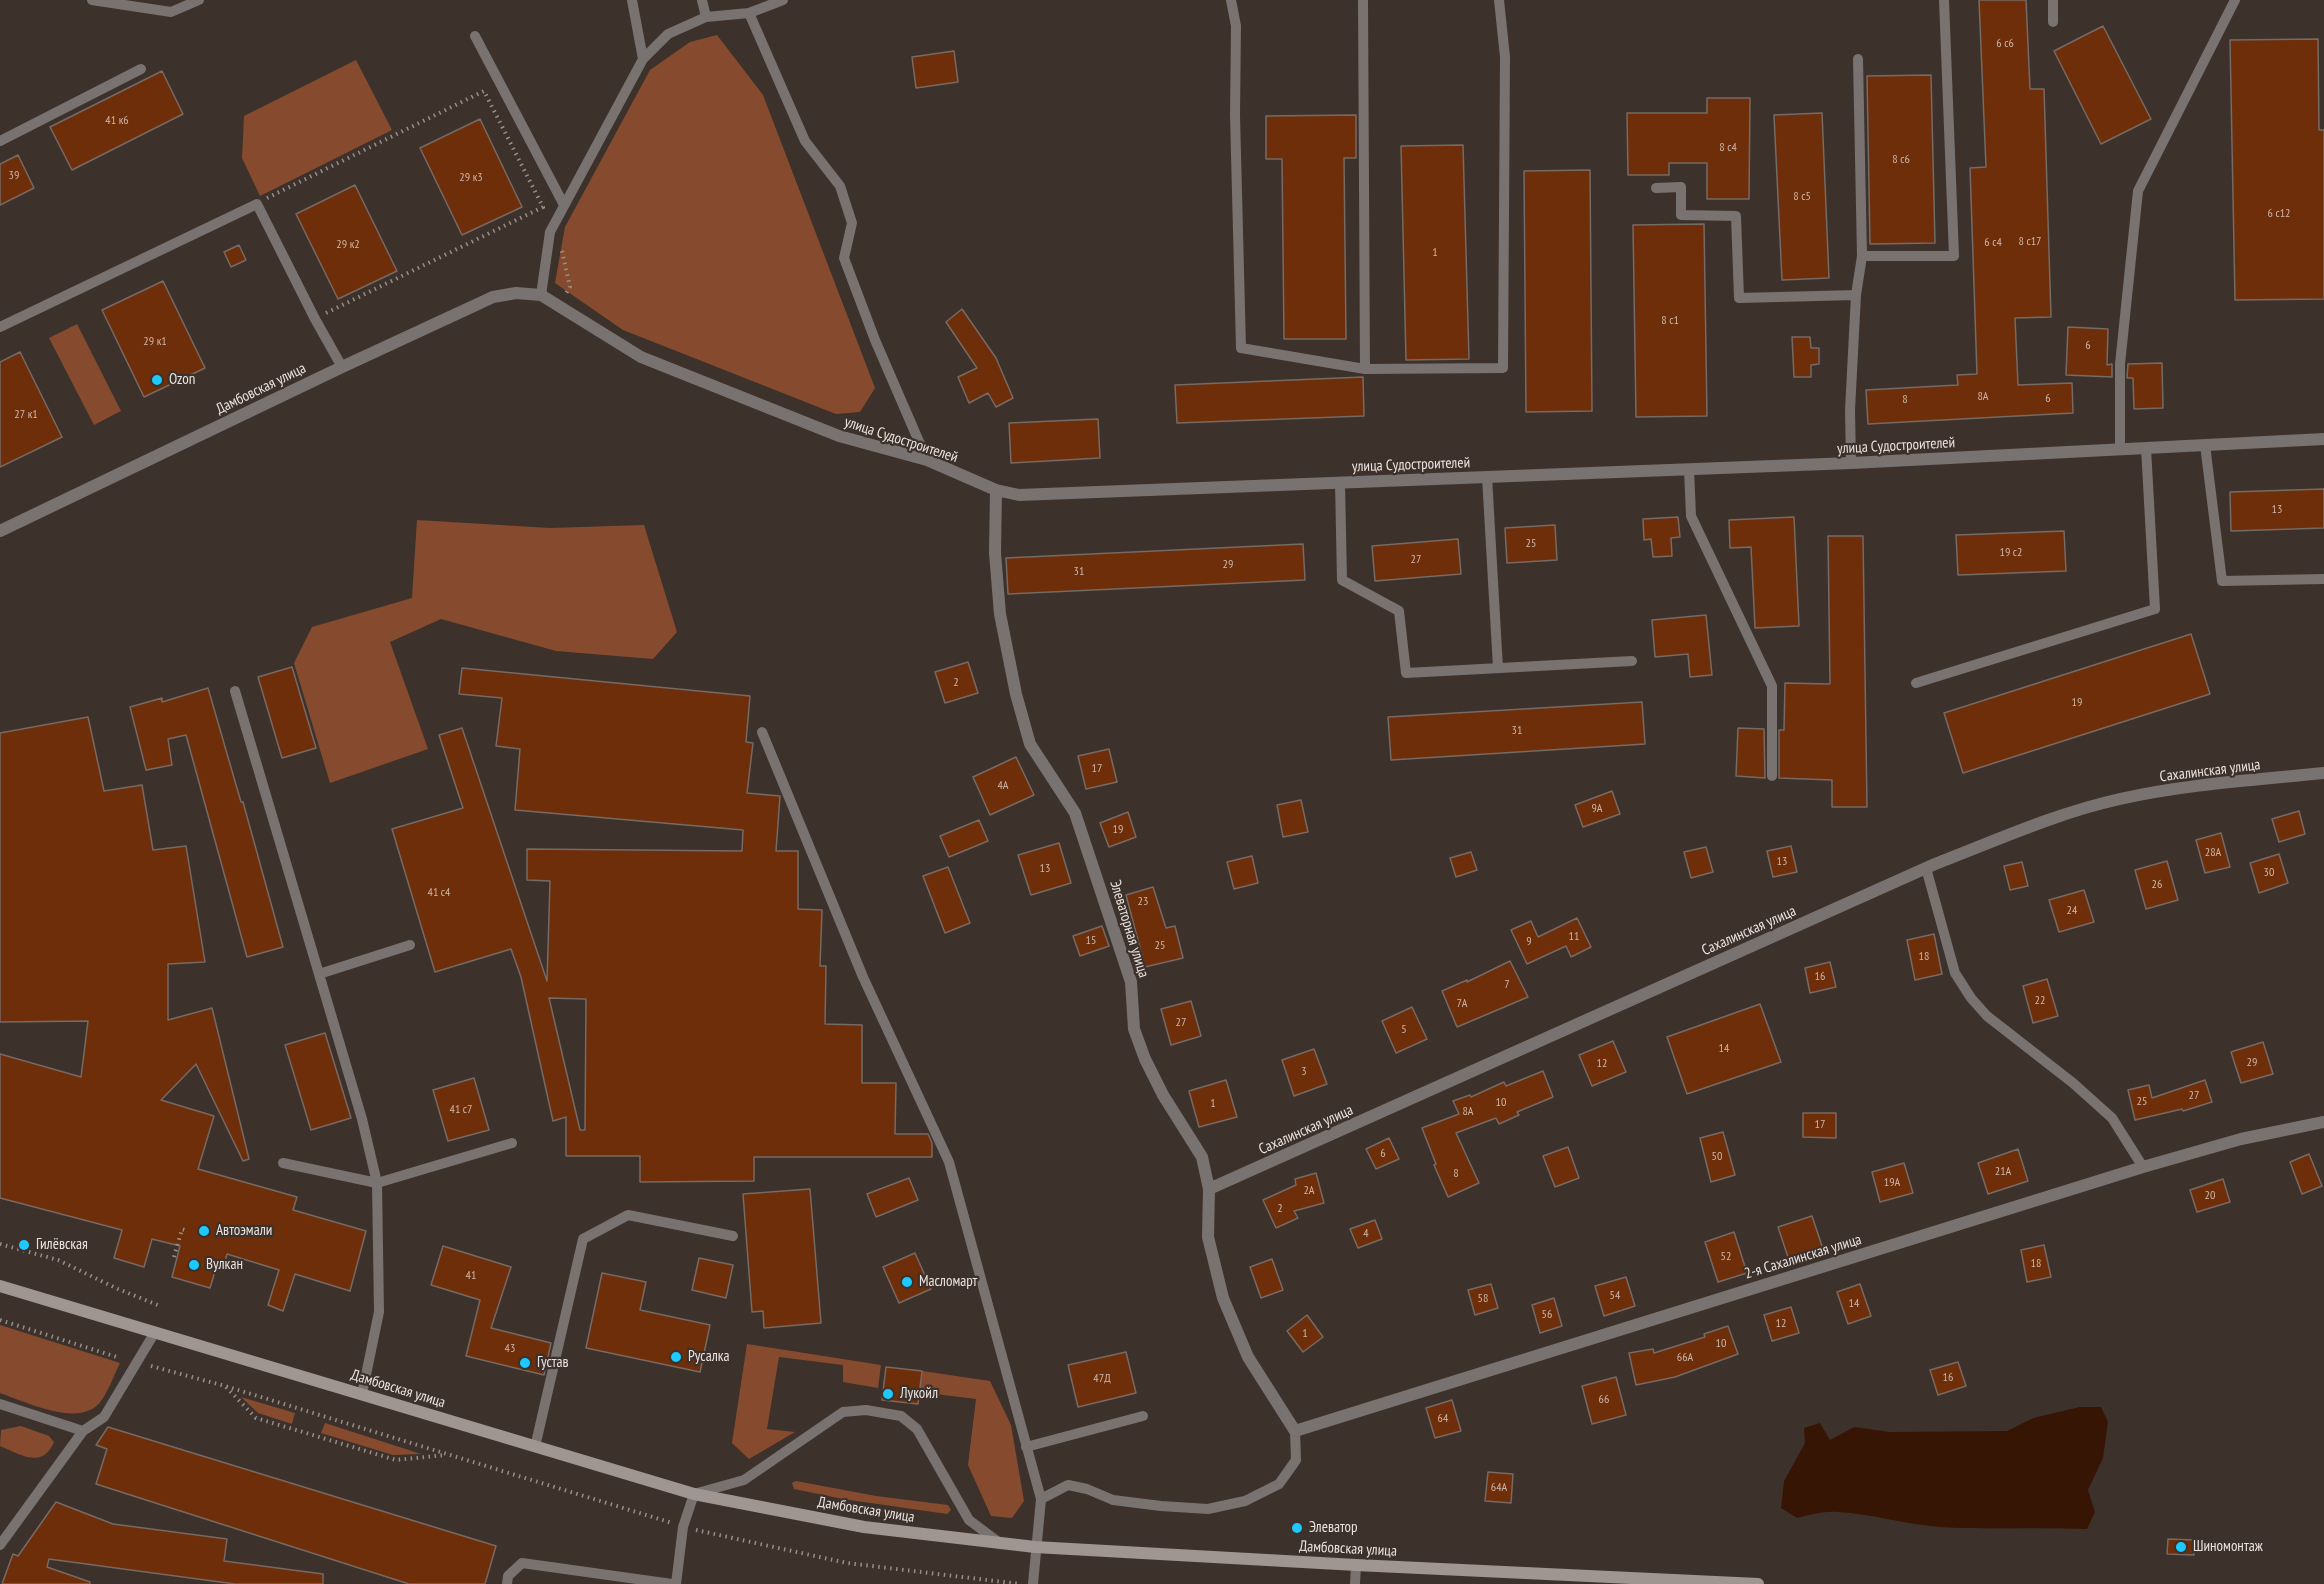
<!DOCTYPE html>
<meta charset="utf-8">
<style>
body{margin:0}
canvas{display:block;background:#3c312b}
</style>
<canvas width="2324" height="1584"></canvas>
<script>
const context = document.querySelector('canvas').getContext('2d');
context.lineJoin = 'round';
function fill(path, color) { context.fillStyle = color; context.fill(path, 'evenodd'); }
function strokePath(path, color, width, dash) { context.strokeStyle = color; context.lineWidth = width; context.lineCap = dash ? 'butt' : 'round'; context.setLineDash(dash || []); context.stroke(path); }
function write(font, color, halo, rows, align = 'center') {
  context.font = font + ' "PT Sans Narrow",sans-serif'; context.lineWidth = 4.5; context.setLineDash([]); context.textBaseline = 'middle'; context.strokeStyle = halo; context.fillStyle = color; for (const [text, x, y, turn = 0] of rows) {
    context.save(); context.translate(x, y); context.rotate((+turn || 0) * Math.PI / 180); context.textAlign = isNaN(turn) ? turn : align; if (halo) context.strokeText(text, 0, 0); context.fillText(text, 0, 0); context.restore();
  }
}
const green = new Path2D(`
 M717,35L763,95L875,388L860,412L836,414L623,330L555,283L565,227L650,70L690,42Z
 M356,60L392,130L260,196L242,158L244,116Z
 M77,324L121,411L94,425L49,338Z
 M417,520L550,528L644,525L677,632L653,659L556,651L441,619L390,642L428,749L330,783L294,663L312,627L412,598Z
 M0,1325L120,1363C114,1375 109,1390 101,1401C81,1429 26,1402 0,1393Z
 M747,1344L881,1365L878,1388L843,1382V1365L779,1357L767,1429L795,1432L749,1459L732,1443Z
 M922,1371L990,1381L1011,1425L1024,1501L1012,1518L991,1516L968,1465L976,1399L919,1392Z
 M241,1397L295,1413L292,1424L258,1413Z
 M325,1423L421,1454L393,1455L321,1433Z
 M21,1426L49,1436L54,1442C42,1470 20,1454 0,1446L1,1430Z
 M796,1481L876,1496L948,1505L951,1510L947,1514L843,1499L794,1489L792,1483Z`);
const water = new Path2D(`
 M2080,1407H2101L2108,1422L2103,1458L2088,1490L2095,1512L2087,1529C2037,1527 1988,1530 1939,1527C1905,1524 1871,1514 1838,1512C1824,1511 1810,1515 1797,1518L1781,1508L1784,1481L1805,1443L1804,1428L1820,1423L1830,1440L1854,1427L1890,1432L2007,1431L2033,1418Z`);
const building = new Path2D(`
 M1979,0H2026L2030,89H2044L2051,317L2015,318L2018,385L2072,383L2073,413L1868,424L1866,390L1958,385L1957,375L1977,374L1970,168L1986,167Z
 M2103,26L2151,119L2101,144L2054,51Z
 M2318,39L2319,130H2324V299L2235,300L2230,40Z
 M954,51L958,82L916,88L912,57Z
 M162,71L183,114L72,170L50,127Z
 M1931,75L1935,243L1870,244L1867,76Z
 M1707,98H1750L1749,199H1707V163H1669V175H1628L1627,113H1707Z
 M1822,113L1829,278L1782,280L1774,115Z
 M1356,115V158H1344L1346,339H1284L1282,159H1266V116Z
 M480,119L522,207L462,235L420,148Z
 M1463,145L1469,359L1406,360L1401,146Z
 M18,155L34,188L0,205V164Z
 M1590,170L1592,411L1526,412L1524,171Z
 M355,185L397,271L338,299L296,214Z
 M1704,224L1707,416L1636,417L1633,225Z
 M239,245L246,260L231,267L224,252Z
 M163,281L205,368L144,397L102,310Z
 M962,309L996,358L1013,398L996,407L988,393L969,403L958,377L977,368L946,322Z
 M2068,327L2108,329L2107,365L2112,364V377L2066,375Z
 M1792,337H1810L1811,348H1819V364L1811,365V377H1794Z
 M20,352L62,437L0,467V362Z
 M2162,363L2163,408L2134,409L2133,378H2127L2128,364Z
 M1363,377L1364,416L1177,423L1175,385Z
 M1098,419L1100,458L1011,463L1009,423Z
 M2324,489V528L2231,531L2230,492Z
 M1678,517L1680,537L1671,538L1672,556L1653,557L1651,539L1644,540L1643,519Z
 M1794,517L1799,626L1755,628L1751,547L1730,548L1729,520Z
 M1555,525L1557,560L1507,563L1505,528Z
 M2064,531L2066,571L1958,575L1956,535Z
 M1828,536H1863L1867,807H1832V780L1779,778V730H1784L1785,683L1830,684Z
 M1458,539L1461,574L1375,581L1372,546Z
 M1303,544L1305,580L1008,594L1006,558Z
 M1706,615L1712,675L1690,677L1688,654L1655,657L1652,620Z
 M2191,634L2210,694L1963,773L1944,713Z
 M968,662L978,693L945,703L935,672Z
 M292,667L316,748L282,758L258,677Z
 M462,668L750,696L746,742L753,743L747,793L780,796L776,851H798V909L822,910L820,966H826L825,1024L862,1025V1083H896L895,1134H928L932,1143V1157H754V1181L640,1182V1156H566V1117L553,1121L521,977L511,949L435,972L392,829L463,808L439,735L462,728L547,981L550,881L527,880V849L742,851L743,830L515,810L520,749L496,746L502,698L459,694ZM549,998L586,999L585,1130H580Z
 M208,688L241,802H243L283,947L247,957L186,735L168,739L172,765L146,770L130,707L162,698V702Z
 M1642,702L1645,744L1391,760L1388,717Z
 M88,717L104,791L142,785L153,850L186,846L205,962L168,964V1020L212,1008L249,1159L243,1161L196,1064L161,1100L214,1116L198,1169L297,1197L293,1210L366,1231L350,1291L295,1274L283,1311L268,1305L279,1270L227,1254L223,1270L216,1268L210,1288L172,1277L180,1246L152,1239L144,1267L114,1258L122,1230L0,1198V1054L81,1077L88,1021L0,1022V733Z
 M1738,728L1764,729L1765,778L1736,776Z
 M1109,749L1117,782L1086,789L1078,756Z
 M1016,757L1034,795L990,815L973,777Z
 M1612,791L1620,814L1583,827L1575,805Z
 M1301,800L1308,832L1283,837L1277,805Z
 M2299,811L2305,834L2279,842L2272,819Z
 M1128,812L1136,837L1109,847L1100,823Z
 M979,820L988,841L949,857L940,836Z
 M2221,833L2230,867L2205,873L2196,840Z
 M1059,843L1071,883L1031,895L1018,855Z
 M1791,846L1797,872L1773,877L1767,851Z
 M1706,847L1713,872L1691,878L1684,852Z
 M1471,852L1477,870L1456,877L1450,858Z
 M2279,854L2288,883L2259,893L2250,863Z
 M1252,856L1258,883L1234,889L1227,862Z
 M2167,861L2178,900L2146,909L2135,870Z
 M2022,862L2028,886L2010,890L2004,866Z
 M948,867L970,923L945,933L923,876Z
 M1153,887L1166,928L1175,926L1183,958L1145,967L1126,895Z
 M2084,890L2094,922L2059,932L2049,900Z
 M1577,918L1591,947L1571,957L1566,946L1527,964L1511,930L1531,921L1538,937Z
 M1102,926L1109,946L1080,956L1073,936Z
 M1934,934L1942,974L1915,980L1907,940Z
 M1510,961L1528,997L1457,1027L1442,991L1467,980V982Z
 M1830,962L1836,987L1810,993L1805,968Z
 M2047,979L2058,1016L2033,1023L2023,986Z
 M1191,1001L1201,1036L1171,1045L1161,1009Z
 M1760,1004L1781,1062L1687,1094L1667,1037Z
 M1412,1007L1427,1039L1396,1053L1382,1021Z
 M325,1033L351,1118L311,1130L285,1045Z
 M1613,1041L1626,1072L1592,1086L1579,1055Z
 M2263,1042L2273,1074L2241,1083L2231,1052Z
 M1314,1049L1327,1084L1294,1096L1282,1060Z
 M1543,1071L1553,1097L1517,1112L1519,1115L1499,1124L1496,1118L1456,1133L1479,1183L1448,1197L1434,1165L1436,1164L1422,1128L1459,1114L1453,1101L1470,1095L1471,1097L1504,1082L1506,1086Z
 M474,1078L489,1130L448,1141L433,1090Z
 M1226,1080L1237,1117L1199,1127L1189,1091Z
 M2205,1080L2212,1102L2183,1111L2182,1109L2135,1120L2128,1090L2149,1085L2152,1098Z
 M1803,1113H1836V1138L1803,1137Z
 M1723,1132L1735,1175L1711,1182L1700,1138Z
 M1389,1138L1399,1159L1376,1169L1366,1149Z
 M1568,1147L1579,1178L1555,1187L1543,1156Z
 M2018,1149L2028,1181L1988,1194L1978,1163Z
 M2309,1154L2322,1186L2302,1194L2290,1162Z
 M1904,1163L1913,1193L1880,1202L1872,1172Z
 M1316,1173L1324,1203L1294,1211L1298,1218L1276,1228L1263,1200L1296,1185L1295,1179Z
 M909,1178L918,1200L876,1217L867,1194Z
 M2223,1179L2230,1202L2197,1212L2190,1190Z
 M810,1189L821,1323L764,1328L763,1311L752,1312L743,1194Z
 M1812,1216L1823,1249L1789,1260L1778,1227Z
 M1375,1220L1382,1239L1358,1248L1350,1229Z
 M1734,1232L1747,1273L1718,1282L1705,1242Z
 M2044,1245L2051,1277L2027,1282L2021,1250Z
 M443,1246L511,1267L491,1328L551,1343L544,1375L466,1356L480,1300L431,1285Z
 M915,1253L931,1289L899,1303L883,1267Z
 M699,1258L733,1265L726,1298L692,1290Z
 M1272,1259L1283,1290L1261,1298L1250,1267Z
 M602,1273L646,1282L640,1310L710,1325L700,1372L586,1348Z
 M1626,1277L1635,1306L1604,1316L1595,1286Z
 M1491,1284L1498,1308L1475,1315L1468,1290Z
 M1860,1284L1871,1316L1848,1324L1837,1292Z
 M1554,1298L1562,1326L1540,1333L1532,1305Z
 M1791,1307L1799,1333L1772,1341L1764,1315Z
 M1307,1315L1323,1337L1303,1352L1287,1331Z
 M1728,1326L1738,1354L1675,1377L1636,1385L1629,1353L1653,1349L1654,1353L1705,1337L1704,1334Z
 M1126,1352L1136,1393L1078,1407L1068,1365Z
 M1958,1362L1966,1386L1938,1395L1930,1370Z
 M886,1367L922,1371L918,1404L882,1400Z
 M1616,1377L1626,1415L1592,1424L1582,1386Z
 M1452,1400L1461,1431L1435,1438L1426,1408Z
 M108,1427L496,1546L485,1584H409L96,1484L107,1449L96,1445Z
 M1488,1472L1513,1474L1511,1503L1485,1501Z
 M56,1502L113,1524L227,1539L224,1561L323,1574V1584H235L49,1559L47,1567L90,1582V1584H2L13,1554L18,1556Z
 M2168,1539L2194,1540V1555L2167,1554Z`);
const path = new Path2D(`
 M267,198L484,91L543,207L326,313
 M562,251L570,287L565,295
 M0,1244L58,1260L118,1289L160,1306
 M174,1257L182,1229L185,1230
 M0,1320L120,1358
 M151,1366L225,1386L672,1523
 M226,1387L256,1418L396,1460L445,1455
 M696,1530L847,1563L1020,1584`);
const lane = new Path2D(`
 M92,0L171,12L199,0
 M632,0L643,59
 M702,0L706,17
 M1231,0L1236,26L1235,115L1241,348L1365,369L1503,368L1505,57L1499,0
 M1363,0L1365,369
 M2053,0V22
 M749,13L805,141L840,186L852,223L844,258L875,340L927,460
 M475,36L564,205
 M0,141L141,69
 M1656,188L1681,187V215L1736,216L1739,298L1856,295
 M1862,256H1954L1944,0
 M541,295L550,232L643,59L668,34L706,17L749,13L783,0
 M0,327L257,204L315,319L342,367
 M2205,445L2222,581L2324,579
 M2120,449V364L2138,191L2235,0
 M1851,463L1850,410L1856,295L1862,256L1858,59
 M1689,469L1691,516L1772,686V776
 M1487,477L1498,668
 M1340,483L1342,580L1399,611L1406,673L1632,661
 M1916,683L2155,609L2146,448
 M235,691L362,1119L377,1183L379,1312L362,1394
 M762,732L863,977L949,1162L1041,1499L1033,1584
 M1926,868L1955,973L1971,998L1987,1016L2073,1083L2112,1118L2143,1167
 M319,974L410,945
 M283,1163L377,1183L512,1143
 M0,1404L83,1431L104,1417L155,1332
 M535,1447L583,1239L628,1215L733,1236
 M1026,1447L1143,1416
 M1041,1499L1068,1485L1087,1489L1113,1500L1161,1506L1208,1509L1245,1501L1279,1484L1296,1460L1295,1431
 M0,1545L83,1431
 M507,1584L508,1576L522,1563L672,1584
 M676,1584L683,1527L694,1494L744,1480L843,1412L866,1410L901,1416L917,1429L969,1520L1001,1544
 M1355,1584L1356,1565`);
const street = new Path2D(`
 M996,490L995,553L1000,614L1016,694L1030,744L1075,813L1131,982L1134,1029L1145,1059L1163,1095L1202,1157L1209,1189L1208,1237L1223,1298L1248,1357L1295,1431L2143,1167L2241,1139L2324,1122
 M0,531L342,367L493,297L516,293L541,295L641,357L839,436L927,460L996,490L1019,495L1851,463L2324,439
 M1209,1189L1935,864C1995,841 2056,813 2120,799C2186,784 2256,780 2324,773`);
const secondary = new Path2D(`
 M0,1286L694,1494L864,1527L1035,1547L1356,1565L1758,1584`);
const markers = [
 [157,380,6,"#1ec9fd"],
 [204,1231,6,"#1ec9fd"],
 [24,1245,6,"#1ec9fd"],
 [194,1265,6,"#1ec9fd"],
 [907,1282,6,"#1ec9fd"],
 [676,1357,6,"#1ec9fd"],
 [525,1363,6,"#1ec9fd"],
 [888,1394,6,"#1ec9fd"],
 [1297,1528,6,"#1ec9fd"],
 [2181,1547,6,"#1ec9fd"]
];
const numberNames = [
 ["6 с6",2005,44],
 ["41 к6",117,121],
 ["8 с4",1728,148],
 ["8 с6",1901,160],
 ["39",14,176],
 ["29 к3",471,178],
 ["8 с5",1802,197],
 ["6 с12",2279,214],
 ["8 с17",2030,242],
 ["6 с4",1993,243],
 ["29 к2",348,245],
 ["1",1435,253],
 ["8 с1",1670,321],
 ["29 к1",155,342],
 ["6",2088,346],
 ["8А",1983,397],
 ["6",2048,399],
 ["8",1905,400],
 ["27 к1",26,415],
 ["13",2277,510],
 ["25",1531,544],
 ["19 с2",2011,553],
 ["27",1416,560],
 ["29",1228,565],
 ["31",1079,572],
 ["2",956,683],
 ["19",2077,703],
 ["31",1517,731],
 ["17",1097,769],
 ["4А",1003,786],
 ["9А",1597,809],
 ["19",1118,830],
 ["28А",2213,853],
 ["13",1782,862],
 ["13",1045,869],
 ["30",2269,873],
 ["26",2157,885],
 ["41 с4",439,893],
 ["23",1143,902],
 ["24",2072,911],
 ["11",1574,937],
 ["15",1091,941],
 ["9",1529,942],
 ["25",1160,946],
 ["18",1924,957],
 ["16",1820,977],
 ["7",1507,985],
 ["22",2040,1001],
 ["7А",1462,1004],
 ["27",1181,1023],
 ["5",1404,1030],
 ["14",1724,1049],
 ["29",2252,1063],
 ["12",1602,1064],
 ["3",1304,1072],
 ["27",2194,1096],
 ["25",2142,1102],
 ["10",1501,1103],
 ["1",1213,1104],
 ["41 с7",461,1110],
 ["8А",1468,1112],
 ["17",1820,1125],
 ["6",1383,1154],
 ["50",1717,1157],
 ["21А",2003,1172],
 ["8",1456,1174],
 ["19А",1892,1183],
 ["2А",1309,1191],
 ["20",2210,1196],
 ["2",1280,1209],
 ["4",1366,1234],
 ["52",1726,1257],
 ["18",2036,1264],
 ["41",471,1276],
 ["54",1615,1296],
 ["58",1483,1299],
 ["14",1854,1304],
 ["56",1547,1315],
 ["12",1781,1324],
 ["1",1305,1334],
 ["10",1721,1344],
 ["43",510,1349],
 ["66А",1685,1358],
 ["16",1948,1378],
 ["47Д",1102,1379],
 ["66",1604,1400],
 ["64",1443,1419],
 ["64А",1499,1488]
];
const poiNames = [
 ["Ozon",169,380],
 ["Автоэмали",216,1231],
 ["Гилёвская",36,1245],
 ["Вулкан",206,1265],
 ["Масломарт",919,1282],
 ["Русалка",688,1357],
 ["Густав",537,1363],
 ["Лукойл",900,1394],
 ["Элеватор",1309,1528],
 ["Шиномонтаж",2193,1547]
];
const streetNames = [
 ["Дамбовская улица",261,389,-26],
 ["улица Судостроителей",901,440,18],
 ["улица Судостроителей",1896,446,-3],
 ["улица Судостроителей",1411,465,-2],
 ["Сахалинская улица",2210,771,-7],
 ["Элеваторная улица",1129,929,73],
 ["Сахалинская улица",1749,931,-24],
 ["Сахалинская улица",1306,1130,-24],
 ["2-я Сахалинская улица",1803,1257,-17],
 ["Дамбовская улица",398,1389,17],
 ["Дамбовская улица",866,1510,9],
 ["Дамбовская улица",1348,1549,3]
];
fill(green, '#864b2e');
fill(water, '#371504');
fill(building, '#6e2e09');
strokePath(building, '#776963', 1.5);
strokePath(path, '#988f8b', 4, [1.5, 4.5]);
strokePath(lane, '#787270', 10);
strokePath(street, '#787270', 12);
strokePath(secondary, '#9f9591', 12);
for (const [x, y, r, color] of markers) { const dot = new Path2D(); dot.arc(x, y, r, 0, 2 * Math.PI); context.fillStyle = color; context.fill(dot); strokePath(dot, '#3c312b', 2); }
write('12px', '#ccb6aa', null, numberNames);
write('15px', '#ebe3e0', '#3c312b', poiNames, 'left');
write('15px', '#ebe3e0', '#3c312b', streetNames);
</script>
